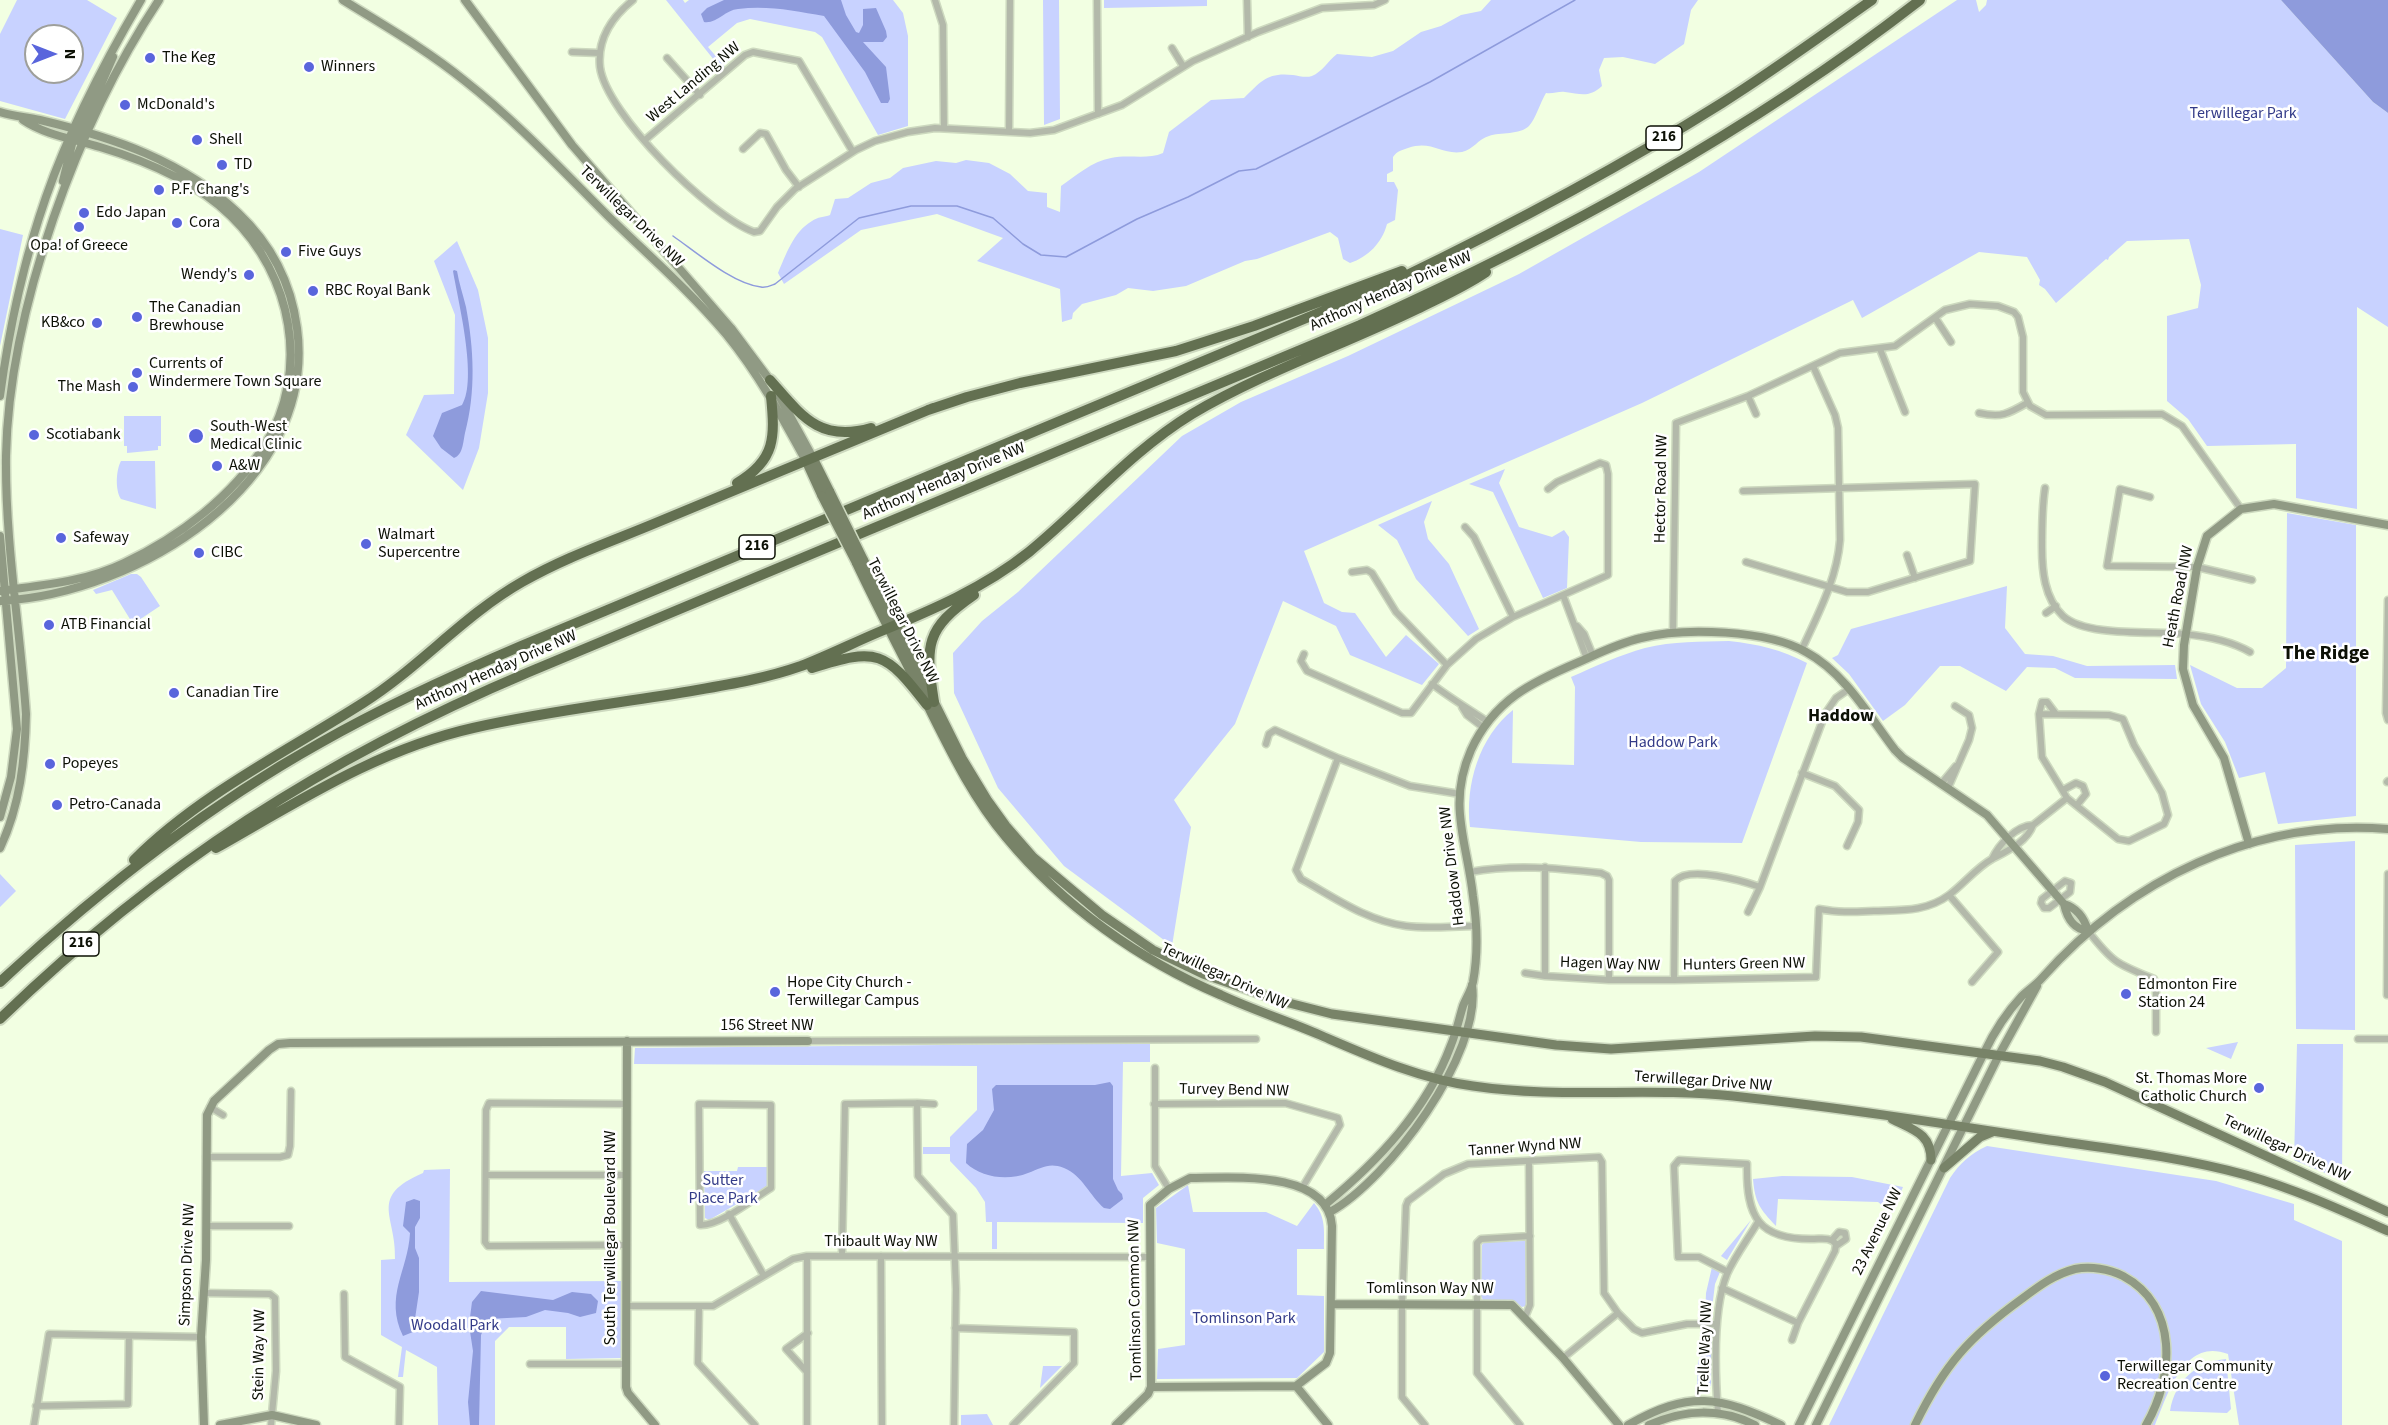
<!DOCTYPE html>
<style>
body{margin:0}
#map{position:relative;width:2388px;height:1425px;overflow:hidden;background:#f2ffe2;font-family:"Source Sans 3",sans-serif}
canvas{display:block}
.north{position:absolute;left:24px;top:24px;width:60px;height:60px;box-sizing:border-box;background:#fff;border:2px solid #9e9f9b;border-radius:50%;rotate:90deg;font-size:16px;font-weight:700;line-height:24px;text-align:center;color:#0c1005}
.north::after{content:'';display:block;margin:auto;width:21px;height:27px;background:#5965dc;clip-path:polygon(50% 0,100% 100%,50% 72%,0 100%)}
</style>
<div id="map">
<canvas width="2388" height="1425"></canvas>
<div class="north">N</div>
</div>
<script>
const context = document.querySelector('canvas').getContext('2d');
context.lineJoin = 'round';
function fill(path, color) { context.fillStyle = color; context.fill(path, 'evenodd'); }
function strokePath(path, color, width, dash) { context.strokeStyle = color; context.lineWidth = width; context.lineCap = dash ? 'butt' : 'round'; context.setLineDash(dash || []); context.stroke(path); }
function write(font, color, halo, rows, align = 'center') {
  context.font = font + ' "Source Sans 3",sans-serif'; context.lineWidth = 5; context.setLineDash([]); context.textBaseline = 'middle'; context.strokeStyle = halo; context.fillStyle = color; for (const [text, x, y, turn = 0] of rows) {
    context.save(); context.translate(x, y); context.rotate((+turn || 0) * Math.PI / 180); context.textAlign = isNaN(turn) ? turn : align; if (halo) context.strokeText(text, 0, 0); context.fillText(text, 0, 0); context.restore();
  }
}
const green = new Path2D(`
 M17,0H87L117,18L65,119L0,101V34ZM36,36H72V72H36Z
 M666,0H683L685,3L689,0H893L903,13L908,36V126L878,135L822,37L815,32L750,19L737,23L708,47L725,67L722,70Z
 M1043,0H1059L1060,119L1044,125Z
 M1104,0H1207V6L1104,8Z
 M1491,0H1698L1691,10L1684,44L1655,64L1623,57L1604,58L1599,70L1602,86C1589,98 1581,94 1565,92C1559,91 1553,94 1546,93C1540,103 1536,118 1529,126C1520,135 1500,132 1489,136C1478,139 1473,150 1462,152C1441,155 1432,140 1408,148C1402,150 1397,151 1393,157V171L1387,174V182H1394L1398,190L1395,220L1387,224C1382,243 1368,257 1350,263L1343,259L1338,238L1330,232L1257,259L1245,261L1186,286L1153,291L1128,288L1116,295L1082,304L1073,313L1072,319L1062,322L1060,289L977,261L1003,238L937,214L861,230L784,284L778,273C786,255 793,232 812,221C817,217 825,217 830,215L835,199L848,198L871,183L890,178L903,168L936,161L956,163L966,160L989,163L1010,174L1028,191L1047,193V207L1060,212L1061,186C1076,176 1092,161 1111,158C1128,154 1147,160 1163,153L1169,132L1211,100L1244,98C1261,81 1268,72 1293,75C1299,76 1306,78 1312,76C1322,72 1328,61 1337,54L1372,57L1393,51L1421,32L1441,26L1461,15L1481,11Z
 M1957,0H1976L1979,12L1986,5L1987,0H2281L2373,102L2388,113V327L2357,307V509L2296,498V444L2207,446L2188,419L2167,401V316L2198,308L2201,285L2189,239L2127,241L2109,257L2108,260L2106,259L2056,303L2045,289L2039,285L2040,280L2027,257L1979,252L1862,318L1853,300L1642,403L1304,551L1324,603L1342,612L1355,613L1386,657L1406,635L1439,664L1422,685L1350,655L1336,626L1283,601L1235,724L1174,800L1191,827L1172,946L1064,866L998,788L954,693L953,653L982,621L1018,592L1182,436L1241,402L1348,356L1519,274L1699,172Z
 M0,229L23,235L0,346Z
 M457,241L478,290L488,338V393L479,448L463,490L406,435L424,395L454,394L455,315L434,261Z
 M124,416H161V446H158V450L127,453V446H124Z
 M121,461H155L156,509L121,499C115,490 116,470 121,461Z
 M1505,469L1499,483L1519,527L1552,537L1564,530L1569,537L1567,588L1543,598L1493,492L1469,484Z
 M1432,501L1424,522L1428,539L1449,564L1479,629L1468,636L1416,579L1397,540L1378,525Z
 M2287,513L2356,525V816L2278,824L2265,772L2239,778L2225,742L2201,704L2190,665L2237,688H2262L2286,668Z
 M131,574H137L141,577L160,606L133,624L112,590L96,594L93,590Z
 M2007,586L2005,628L2025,654L2053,656L2087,666L2175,665L2177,679L2075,678L2055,668L2027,667L2006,691L1960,666H1940L1905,705L1883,721L1849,674L1832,658L1838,655L1851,629Z
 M1729,641C1758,644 1782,650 1807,663L1742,843L1641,842L1470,827C1465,785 1479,737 1513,710L1512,763L1574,765L1575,687L1571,677C1596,666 1620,655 1645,648C1673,641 1701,642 1729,641Z
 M2355,841V1030L2296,1029L2295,845Z
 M0,874L16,891L0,907Z
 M2238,1042L2231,1059L2206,1048Z
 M1150,1043V1062H1123L1121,1176L1152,1173L1159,1185L1143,1198V1223L997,1222V1249H992V1222H986L985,1202L976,1188L950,1161V1154H923V1147H950V1137L977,1110V1066L634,1064L635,1048Z
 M2297,1044H2343L2342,1180L2294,1160Z
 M1987,1146L2216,1181L2294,1204V1220L2342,1241V1425H2239L2228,1354C2184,1337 2168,1394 2155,1425H1829L1950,1178C1960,1163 1970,1154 1987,1146Z
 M738,1167H768V1186L709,1220L705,1218L704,1171H737Z
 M450,1169L449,1282L622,1281V1358L566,1359V1327H509L495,1341V1425H438L437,1367L406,1350L403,1377H398L402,1347L381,1335V1260L395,1259C397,1216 367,1197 423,1173L424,1170Z
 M1782,1176L1852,1177L1903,1187L1892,1213L1878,1202L1778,1199L1776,1226C1760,1209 1755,1203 1753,1179Z
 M1188,1185L1193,1212H1266L1297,1226L1314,1203C1326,1217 1324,1231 1324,1249H1297V1295L1324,1296V1352L1297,1378L1157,1379L1158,1349L1185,1345V1249L1157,1243L1156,1208Z
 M1751,1220L1727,1260L1721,1256Z
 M1525,1241L1527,1243L1526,1306L1522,1307L1513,1300H1483L1481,1296L1482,1245L1484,1242Z
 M1712,1267L1720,1272L1715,1284L1711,1317H1705L1706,1293Z
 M1704,1331H1712L1711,1386L1697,1387L1698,1361L1702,1355Z
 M2226,1359L2231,1409L2227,1413L2170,1411C2175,1381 2196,1362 2226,1359Z
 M1043,1366H1062L1040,1388Z
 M987,1414L993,1425H961V1415Z`);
const water = new Path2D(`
 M724,0H841L846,15L856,32L859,33L863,25V9L876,8L886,31L887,37L883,42H863L886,67L890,99L888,103H881L865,72L824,16C796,11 767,5 738,9C725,10 717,24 704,22L701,14L707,8Z
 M2281,0H2388V113L2373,102Z
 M454,270L457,271C459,283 463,295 466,307C474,349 476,392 465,433C463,442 463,455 454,458L441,448L433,436L442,413L462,405C478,379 458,301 453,271Z
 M1110,1082L1113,1086V1179L1118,1190L1122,1194L1123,1199L1110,1209L1104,1208C1090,1196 1082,1175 1064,1168C1049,1162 1042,1168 1028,1173C1008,1181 982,1178 966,1163L967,1144L983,1130L994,1110L992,1089L996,1085H1095Z
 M414,1199L420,1201V1218L415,1227V1248L419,1258V1292L413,1332L403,1336C384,1296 408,1271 410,1233L403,1226L406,1202Z
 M481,1291L553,1300L572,1292L591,1294L598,1301L596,1313L580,1317L568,1313L545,1310L526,1317L488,1319L481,1335L479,1425H470L468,1402L473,1351L469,1325L472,1302Z`);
const stream = new Path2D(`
 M673,236C696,252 733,284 761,287C766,288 770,286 775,284L859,218L911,206H957L993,218L1023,244L1041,255L1066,257L1137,219L1188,197L1239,171L1256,169L1430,82L1575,0`);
const street = new Path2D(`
 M633,0C612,17 597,39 600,67C606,114 710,216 754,232L760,231L777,207L795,189L856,150L875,141L908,132L935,128L1030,133L1054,130L1122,105L1193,61L1258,32L1322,8L1374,5L1385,0
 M935,0L943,25L944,128
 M1097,0L1098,114
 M1247,0L1248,37
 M1172,48L1183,66
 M572,52L600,53
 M667,58L700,95
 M1009,132L1010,0
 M645,140L745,55L753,52L799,61L853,152
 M743,149L760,133L766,134L786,170L799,187
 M1936,319L1951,342
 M1880,349L1905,412
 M1748,396L1756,414
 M1979,413C2001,418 2008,414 2027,403
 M2045,488C2042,507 2042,527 2042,547C2042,570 2044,598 2063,616C2086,637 2153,631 2184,634C2205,636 2231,641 2250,652
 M1743,491L1975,484L1970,561L1868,592H1847L1746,562
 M2150,497L2120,489L2107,566L2197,567L2252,580
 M1465,527L1474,537L1513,617
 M1907,555L1915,578
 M1352,572L1367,570L1372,573L1396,612L1447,665
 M1563,595L1587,659
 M2388,600L2386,713L2388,720
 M2046,613L2056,606
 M1577,626L1584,634L1593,656
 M1673,633L1676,423L1748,396L1840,353L1895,346L1945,310L1970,304L1998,306L2014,312L2018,317L2023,337V392L2030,406L2046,415L2162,414L2182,426L2241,509
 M1802,649C1818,614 1837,579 1840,540L1838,428L1835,415L1813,366
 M1304,654L1301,661L1307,671L1402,713H1411L1447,665L1476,639L1513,617L1608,575V474L1606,465L1600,463L1557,482L1548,489
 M1432,684C1450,698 1469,709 1488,722
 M1849,689L1836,698L1825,714L1760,887C1743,881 1689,865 1675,881L1674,980L1816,977L1819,909C1842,913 1852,912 1874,911C1901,910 1926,912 1949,895C1964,884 1976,868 1992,859C2007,851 2027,842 2033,825
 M1462,707L1467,715L1484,728
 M2039,714L2109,715L2123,719L2134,745L2162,793L2168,815L2164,824L2129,841L2118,839L2067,798L2042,757L2039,714L2042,702H2047L2056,714
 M1266,744L1269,734L1275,730L1338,758
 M1802,773L1835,786L1859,810L1858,822L1847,846
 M2387,782L2388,781
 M1941,784L1956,766
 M1948,788L1969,740L1972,728L1969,715L1955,706
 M2063,790L2076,783L2083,786L2086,794L2077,805
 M1460,794L1410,786L1338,758L1296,870L1301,879C1335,898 1367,921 1406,926C1429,929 1453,926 1476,926
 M1992,859C1999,844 2016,826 2033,825L2067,798
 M1545,867V976L1609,980H1674
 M1470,872C1514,864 1556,868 1601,873L1607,876L1609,880V980
 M2065,881L2071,883L2070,892L2049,908H2044L2041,903L2042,899Z
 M1949,895L1998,952L1972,982
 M1748,912L1760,887
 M2088,931C2113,963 2117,964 2154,979L2156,987V1032
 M1525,973L1545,976
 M2387,995L2388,874
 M2358,1039H2388
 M808,1041L1256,1039
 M1155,1068V1166L1169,1189
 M917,1103L934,1104
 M627,1104L489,1103L486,1110L485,1242L488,1246L627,1245
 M699,1104L771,1105V1188C753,1199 720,1226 700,1225Z
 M1154,1104L1285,1103L1338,1118L1340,1125L1302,1188
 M210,1107L223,1115
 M206,1157H280L288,1155L290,1146L291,1091
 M486,1175H626
 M729,1214L764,1276
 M206,1226H289
 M1832,1240L1839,1232L1845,1233L1846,1239L1836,1246
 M842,1255L845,1104L917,1103L918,1176L953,1215L956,1289L954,1425
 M881,1256L882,1425
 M1722,1288L1798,1323L1835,1251L1836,1244C1830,1237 1822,1239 1814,1239C1758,1240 1746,1217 1747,1164L1679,1160L1674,1166L1678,1257H1699L1728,1272
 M203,1293L270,1294L275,1298L276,1371L271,1425
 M344,1294L345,1357L400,1387L399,1425
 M627,1306H713L793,1259L807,1256L1150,1257
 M699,1308L698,1363L755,1425
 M1525,1317L1530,1305L1529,1161
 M955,1328L1074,1332V1363L1013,1425
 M1792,1340L1798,1323
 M1563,1358L1618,1313
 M530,1364H626
 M807,1372L786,1349L808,1333
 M36,1406L128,1404L129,1336
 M1718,1413C1715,1373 1712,1311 1727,1274C1735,1256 1748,1239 1758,1222
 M34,1425L49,1334L201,1337
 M807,1425V1256
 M1425,1425L1402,1397V1305L1406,1206L1408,1201L1444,1174L1468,1164L1599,1157L1602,1162L1604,1293L1618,1313L1634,1329L1642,1333L1687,1324H1717
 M1520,1425L1477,1373V1243L1481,1239L1530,1236`);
const secondary = new Path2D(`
 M343,0C385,26 427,50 465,81C516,121 561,169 607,215C647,254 690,291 726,334C758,373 782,417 806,461
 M465,0L572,145L731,328L772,383
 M0,112C13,116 26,117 40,120C112,137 184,161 238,213C271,244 291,283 297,328C318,484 137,594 0,601
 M81,137L83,126L113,57
 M63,181L74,136
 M778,394L813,458
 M0,396C9,329 24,260 46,197C70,128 104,63 141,0
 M0,536L17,729L11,777L0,817
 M0,591C42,585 85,582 124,563C179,537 232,497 265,445C311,371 292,275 231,216C195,181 147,161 100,147C74,139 45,135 23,120
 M2249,844L2224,758L2193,705L2183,669L2184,645L2197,567L2207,536L2241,509L2274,504L2388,525
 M0,848C20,806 25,759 26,714C20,628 5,542 6,456C9,309 78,122 159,0
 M2064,904C2077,908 2084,917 2088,931
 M627,1041L626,1387L628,1393L655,1425
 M1190,1178C1230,1178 1328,1169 1332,1226L1330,1353L1326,1363L1296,1386L1151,1387L1150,1205L1169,1189Z
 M1326,1204C1378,1161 1427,1110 1451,1045C1456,1033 1459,1019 1463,1006C1466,998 1471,991 1473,982C1478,955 1477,923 1473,896C1467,841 1447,805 1471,750C1494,700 1532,682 1579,662C1599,653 1619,643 1641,638C1684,627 1768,630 1806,652C1845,673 1869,716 1895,750L1903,758L1987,815L2064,904C2067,918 2073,929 2088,931
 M1330,1212C1388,1180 1482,1054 1472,985
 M1331,1304L1512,1305L1563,1358L1619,1425
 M1296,1386L1328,1425
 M204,1425L201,1337L206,1260L207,1115L214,1101L269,1050L278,1044L290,1043L808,1041
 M220,1425L272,1415L316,1425
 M1116,1425L1148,1394L1151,1387
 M1628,1425C1690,1390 1719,1396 1781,1425
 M1649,1425C1684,1409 1721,1408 1755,1425
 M1799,1425L1984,1053C1994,1032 2006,1013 2022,996C2028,990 2036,985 2042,978C2129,880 2255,818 2388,829
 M1816,1425L1999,1055L2037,986
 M1915,1425C1944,1365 1969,1337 2023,1298C2039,1286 2055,1274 2075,1269C2091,1266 2109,1269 2123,1276C2179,1306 2174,1377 2146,1425`);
const primary = new Path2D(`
 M813,458L830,492
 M806,461L822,496
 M863,559L962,758L988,801L1006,826L1033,857L1102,915L1153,950L1203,974L1281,1001L1332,1014L1556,1045L1611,1049L1815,1036L1861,1037L2040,1061L2063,1067L2105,1082L2388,1212
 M856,562C879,611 904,658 928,706C951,752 973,798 1006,837C1063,906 1139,960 1221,995C1253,1010 1288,1021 1320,1035C1369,1056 1420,1079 1473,1086C1559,1099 1646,1087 1733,1096C1836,1107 1940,1123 2043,1139C2111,1149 2180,1157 2246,1175C2295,1189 2341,1210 2388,1231
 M1892,1119C1913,1130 1931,1133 1931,1160
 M1944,1168L1980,1137L1992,1132`);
const highway = new Path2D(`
 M770,380C801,415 819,443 871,428
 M928,410L967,397L1020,383L1176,351L1254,326L1402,271
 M737,483C776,460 775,437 771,396
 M812,668C878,647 885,651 927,705
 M934,702C925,645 925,629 974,595
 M216,848C299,801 379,749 473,728C546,711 622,703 697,690C732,684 767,678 801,666C827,656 853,643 879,632C932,610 984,588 1029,552C1084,507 1130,452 1192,414C1263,372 1343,345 1417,309C1441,297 1464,287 1486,272
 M134,860C199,795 286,752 363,703C420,667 464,615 522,582C565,557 613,541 658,522C750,483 842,446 933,408
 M0,982C98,891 204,808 320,743C385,706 453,675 521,646L1395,281C1507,227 1617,169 1722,103C1773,71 1822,35 1872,0
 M0,1019C159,865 325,758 529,672L1360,325C1557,236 1749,133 1920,0`);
const primaryBridge = new Path2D(`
 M830,492L863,559
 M822,496L856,562`);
const markers = [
 [150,58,6,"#5965dc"],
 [309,67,6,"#5965dc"],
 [125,105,6,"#5965dc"],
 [197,140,6,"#5965dc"],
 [222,165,6,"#5965dc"],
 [159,190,6,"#5965dc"],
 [84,213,6,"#5965dc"],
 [177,223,6,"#5965dc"],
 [79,227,6,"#5965dc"],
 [286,252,6,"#5965dc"],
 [249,275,6,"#5965dc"],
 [313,291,6,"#5965dc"],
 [137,317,6,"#5965dc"],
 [97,323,6,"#5965dc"],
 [137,373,6,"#5965dc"],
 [133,387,6,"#5965dc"],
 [34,435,6,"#5965dc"],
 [196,436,8,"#5965dc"],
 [217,466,6,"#5965dc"],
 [61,538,6,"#5965dc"],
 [366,544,6,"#5965dc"],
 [199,553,6,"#5965dc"],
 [49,625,6,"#5965dc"],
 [174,693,6,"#5965dc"],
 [50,764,6,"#5965dc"],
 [57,805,6,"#5965dc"],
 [775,992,6,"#5965dc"],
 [2126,994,6,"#5965dc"],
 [2259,1088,6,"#5965dc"],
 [2105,1376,6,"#5965dc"]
];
const shields = [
 [1664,138,36],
 [757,547,36],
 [81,944,36]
];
const shieldNames = [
 ["216",1664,138],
 ["216",757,547],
 ["216",81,944]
];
const poiNames = [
 ["The Keg",162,58],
 ["Winners",321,67],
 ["McDonald's",137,105],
 ["Shell",209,140],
 ["TD",234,165],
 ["P.F. Chang's",171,190],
 ["Edo Japan",96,213],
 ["Cora",189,223],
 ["Opa! of Greece",79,246,"center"],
 ["Five Guys",298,252],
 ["Wendy's",237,275,"right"],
 ["RBC Royal Bank",325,291],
 ["The Canadian",149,308],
 ["Brewhouse",149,326],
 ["KB&co",85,323,"right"],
 ["Currents of",149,364],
 ["Windermere Town Square",149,382],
 ["The Mash",121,387,"right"],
 ["South-West",210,427],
 ["Medical Clinic",210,445],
 ["Scotiabank",46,435],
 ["A&W",229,466],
 ["Walmart",378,535],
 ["Supercentre",378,553],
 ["Safeway",73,538],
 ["CIBC",211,553],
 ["ATB Financial",61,625],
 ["Canadian Tire",186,693],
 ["Popeyes",62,764],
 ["Petro-Canada",69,805],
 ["Hope City Church -",787,983],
 ["Terwillegar Campus",787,1001],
 ["Edmonton Fire",2138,985],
 ["Station 24",2138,1003],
 ["St. Thomas More",2247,1079,"right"],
 ["Catholic Church",2247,1097,"right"],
 ["Terwillegar Community",2117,1367],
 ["Recreation Centre",2117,1385]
];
const streetNames = [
 ["West Landing NW",694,83,-40],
 ["Terwillegar Drive NW",631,217,44],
 ["Anthony Henday Drive NW",1391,292,-24],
 ["Anthony Henday Drive NW",944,482,-23],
 ["Hector Road NW",1662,489,-89],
 ["Heath Road NW",2179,597,-79],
 ["Terwillegar Drive NW",902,621,63],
 ["Anthony Henday Drive NW",496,671,-24],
 ["Haddow Drive NW",1453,866,-97],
 ["Hagen Way NW",1610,965,2],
 ["Hunters Green NW",1744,965,-1],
 ["Terwillegar Drive NW",1224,977,25],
 ["156 Street NW",767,1026],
 ["Terwillegar Drive NW",1703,1082,4],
 ["Turvey Bend NW",1234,1091,1],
 ["Tanner Wynd NW",1525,1148,-4],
 ["Terwillegar Drive NW",2286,1149,25],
 ["23 Avenue NW",1878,1232,-64],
 ["South Terwillegar Boulevard NW",611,1238,-90],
 ["Thibault Way NW",881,1242],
 ["Simpson Drive NW",188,1265,-88],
 ["Tomlinson Way NW",1430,1289],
 ["Tomlinson Common NW",1136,1300,-91],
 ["Trelle Way NW",1706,1348,-88],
 ["Stein Way NW",260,1355,-89]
];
const parkNames = [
 ["Terwillegar Park",2243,114],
 ["Haddow Park",1673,743],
 ["Sutter",723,1181],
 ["Place Park",723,1199],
 ["Tomlinson Park",1244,1319],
 ["Woodall Park",455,1326]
];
const neighbourhoodNames = [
 ["Haddow",1841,717]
];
const quarterNames = [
 ["The Ridge",2326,655]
];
fill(green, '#c8d2ff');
fill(water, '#8e9bdc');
strokePath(stream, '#8e9bdc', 1.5);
strokePath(street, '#cdd9bf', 9);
strokePath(secondary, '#cdd9bf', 11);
strokePath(primary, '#cdd9bf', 12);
strokePath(highway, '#cdd9bf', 14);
strokePath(street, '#b3b9aa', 6);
strokePath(secondary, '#909a84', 8);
strokePath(primary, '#788368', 9);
strokePath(highway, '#637051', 10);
strokePath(primaryBridge, '#cdd9bf', 12, []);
strokePath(primaryBridge, '#788368', 9);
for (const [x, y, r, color] of markers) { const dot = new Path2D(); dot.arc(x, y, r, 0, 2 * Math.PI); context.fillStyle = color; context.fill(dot); strokePath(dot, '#fff', 2); }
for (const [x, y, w] of shields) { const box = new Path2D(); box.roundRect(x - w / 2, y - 12, w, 24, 4.5); context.fillStyle = '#fff'; context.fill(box); strokePath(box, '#0c1005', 1.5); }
write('bold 15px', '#0c1005', null, shieldNames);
write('16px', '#0c1005', '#fff', poiNames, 'left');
write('16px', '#0c1005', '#fff', streetNames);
write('16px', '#333b88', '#fff', parkNames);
write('bold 18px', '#0c1005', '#fff', neighbourhoodNames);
write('bold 20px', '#0c1005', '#fff', quarterNames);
</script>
